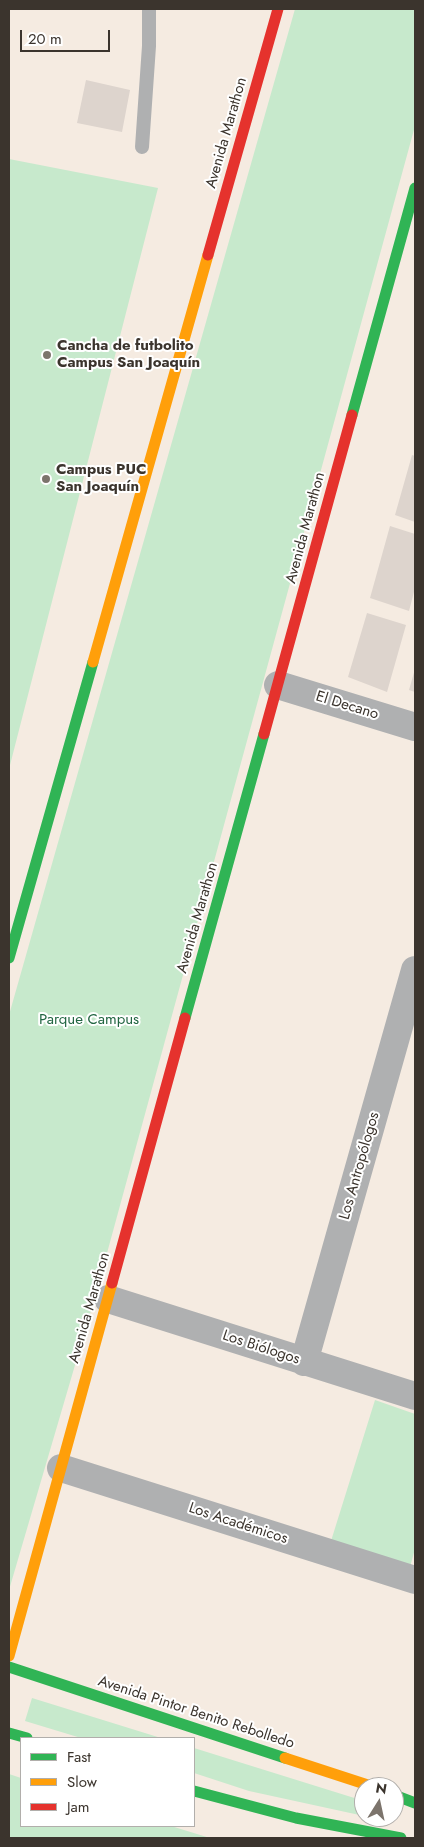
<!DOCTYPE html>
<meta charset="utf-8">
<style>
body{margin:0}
#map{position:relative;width:424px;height:1847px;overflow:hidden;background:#f5ebe1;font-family:Jost,sans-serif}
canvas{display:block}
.frame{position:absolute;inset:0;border:10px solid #3b342d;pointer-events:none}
.legend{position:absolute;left:20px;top:1737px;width:175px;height:90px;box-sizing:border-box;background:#fff;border:1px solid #b1aeab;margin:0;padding:6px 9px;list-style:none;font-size:15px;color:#3b342d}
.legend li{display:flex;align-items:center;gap:10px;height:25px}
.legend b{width:25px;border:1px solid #b1aeab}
.north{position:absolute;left:354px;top:1777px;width:50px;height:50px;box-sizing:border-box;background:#fff;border:1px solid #b1aeab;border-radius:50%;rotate:10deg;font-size:14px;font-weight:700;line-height:20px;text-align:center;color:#3b342d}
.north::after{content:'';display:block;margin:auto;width:18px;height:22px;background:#7c746c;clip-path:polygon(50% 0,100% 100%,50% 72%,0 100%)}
.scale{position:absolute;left:20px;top:30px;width:90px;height:22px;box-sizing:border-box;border:2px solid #3b342d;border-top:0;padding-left:6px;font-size:15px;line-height:18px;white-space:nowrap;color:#3b342d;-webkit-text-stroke:4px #fff;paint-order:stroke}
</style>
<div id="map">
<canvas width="424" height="1847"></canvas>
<div class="frame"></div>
<ul class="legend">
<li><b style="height:6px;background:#30b455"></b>Fast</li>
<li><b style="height:6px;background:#ff9f0a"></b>Slow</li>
<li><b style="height:6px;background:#e5322d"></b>Jam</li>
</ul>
<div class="north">N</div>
<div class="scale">20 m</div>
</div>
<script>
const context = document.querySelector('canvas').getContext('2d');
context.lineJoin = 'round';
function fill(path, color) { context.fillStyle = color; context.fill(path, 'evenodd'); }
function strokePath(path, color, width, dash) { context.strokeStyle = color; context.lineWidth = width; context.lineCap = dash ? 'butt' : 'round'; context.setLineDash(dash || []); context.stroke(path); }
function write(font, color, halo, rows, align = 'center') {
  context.font = font + ' Jost,sans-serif'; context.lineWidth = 4; context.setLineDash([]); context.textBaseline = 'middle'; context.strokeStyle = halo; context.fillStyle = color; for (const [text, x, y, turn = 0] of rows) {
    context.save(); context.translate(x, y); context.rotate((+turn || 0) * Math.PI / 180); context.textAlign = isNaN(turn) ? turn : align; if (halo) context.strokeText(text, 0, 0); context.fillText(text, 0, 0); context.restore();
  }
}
const green = new Path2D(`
 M295,9H415V126L95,1297L9,1590V1015Z
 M9,159L158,188L9,769Z
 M375,1400L415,1414V1549L410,1567L331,1541Z
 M32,1698L161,1738H81L25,1721Z
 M194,1748L364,1801V1816L249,1791L194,1773Z
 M9,1774L21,1778V1826H171L210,1838H9Z`);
const building = new Path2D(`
 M86,80L130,90L122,132L77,123Z
 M412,455L415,456V522L395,515Z
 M390,526L415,534V588L409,611L370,598Z
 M367,613L406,625L387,692L348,677Z
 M415,669V692L409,690Z`);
const lane = new Path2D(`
 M142,147L149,46V9`);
const street = new Path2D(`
 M278,685L415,727
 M108,1299L415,1396
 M304,1362L415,970
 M61,1468L415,1580`);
const fast = new Path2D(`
 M352,415L415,188
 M9,958L93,662
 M185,1018L264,734
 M9,1667L285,1758
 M9,1733L27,1738
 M194,1791L296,1818L401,1838
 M394,1795L415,1803`);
const slow = new Path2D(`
 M93,662L208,255
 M9,1656L112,1283
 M285,1758L374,1787`);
const jam = new Path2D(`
 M208,255L278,9
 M264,734L352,415
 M112,1283L185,1018`);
const markers = [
 [47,355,5,"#7c746c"],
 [46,479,5,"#7c746c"]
];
const streetNames = [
 ["Avenida Marathon",227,133,-74],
 ["Avenida Marathon",306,528,-75],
 ["El Decano",347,706,17],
 ["Avenida Marathon",198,918,-74],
 ["Los Antropólogos",360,1166,-74],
 ["Avenida Marathon",90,1308,-74],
 ["Los Biólogos",261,1348,18],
 ["Los Académicos",238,1524,18],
 ["Avenida Pintor Benito Rebolledo",196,1713,18]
];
const poiNames = [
 ["Cancha de futbolito",57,346],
 ["Campus San Joaquín",57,363],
 ["Campus PUC",56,470],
 ["San Joaquín",56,487]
];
const parkNames = [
 ["Parque Campus",89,1020]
];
fill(green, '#c7e9cc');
fill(building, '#ddd4cd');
strokePath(lane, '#afb0b1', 14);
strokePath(street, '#afb0b1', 28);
strokePath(fast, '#30b455', 11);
strokePath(slow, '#ff9f0a', 11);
strokePath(jam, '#e5322d', 11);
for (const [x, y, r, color] of markers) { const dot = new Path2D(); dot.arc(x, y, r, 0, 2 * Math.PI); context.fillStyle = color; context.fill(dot); strokePath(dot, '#fff', 2); }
write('15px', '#3b342d', '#fff', streetNames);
write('bold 15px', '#3b342d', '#fff', poiNames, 'left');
write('15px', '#226642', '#fff', parkNames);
</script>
